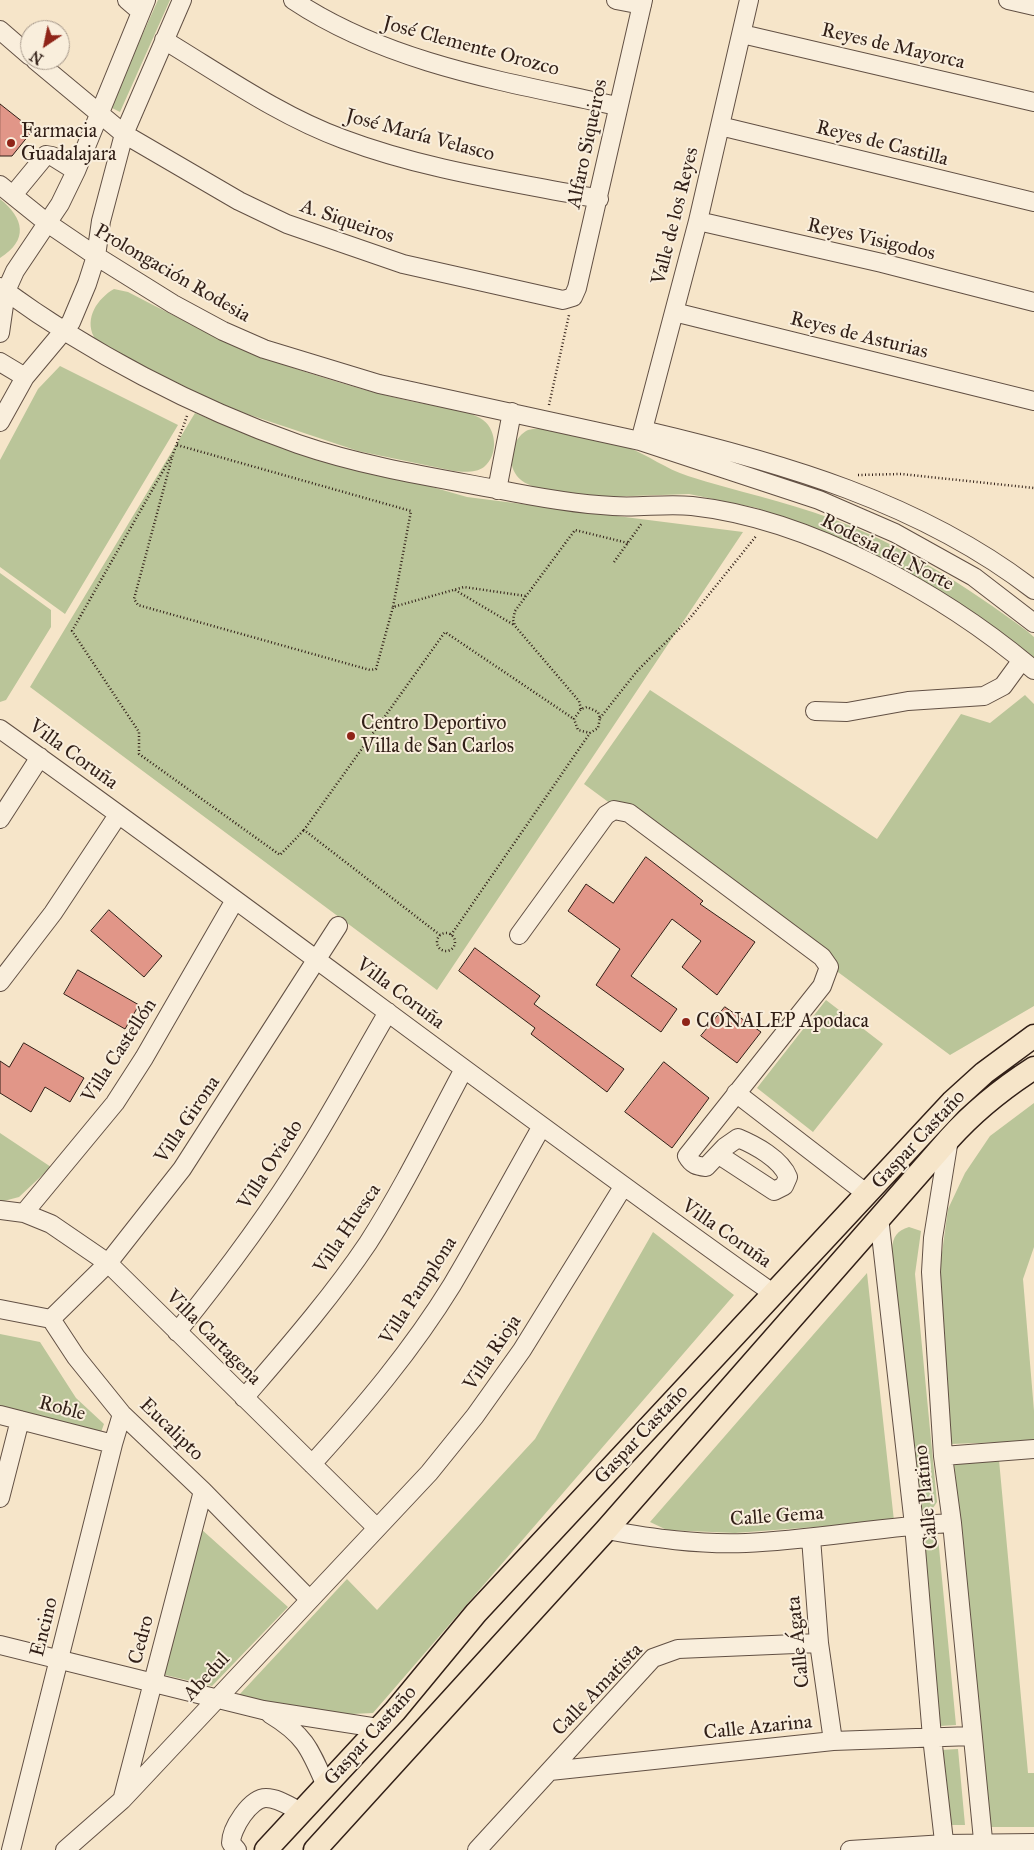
<!DOCTYPE html>
<meta charset="utf-8">
<style>
body{margin:0}
#map{position:relative;width:1034px;height:1850px;overflow:hidden;background:#f6e5c9;font-family:"IM FELL Great Primer",serif}
canvas{display:block}
.north{position:absolute;left:20px;top:20px;width:50px;height:50px;box-sizing:border-box;background:#f9eedc;border:1px solid #a99b8d;border-radius:50%;rotate:214deg;font-size:14px;font-weight:700;line-height:20px;text-align:center;color:#311f17}
.north::after{content:'';display:block;margin:auto;width:18px;height:22px;background:#8f2418;clip-path:polygon(50% 0,100% 100%,50% 72%,0 100%)}
</style>
<div id="map">
<canvas width="1034" height="1850"></canvas>
<div class="north">N</div>
</div>
<script>
const context = document.querySelector('canvas').getContext('2d');
context.lineJoin = 'round';
function fill(path, color) { context.fillStyle = color; context.fill(path, 'evenodd'); }
function strokePath(path, color, width, dash) { context.strokeStyle = color; context.lineWidth = width; context.lineCap = dash ? 'butt' : 'round'; context.setLineDash(dash || []); context.stroke(path); }
function write(font, color, halo, rows, align = 'center') {
  context.font = font + ' "IM FELL Great Primer",serif'; context.lineWidth = 4; context.setLineDash([]); context.textBaseline = 'middle'; context.strokeStyle = halo; context.fillStyle = color; for (const [text, x, y, turn = 0] of rows) {
    context.save(); context.translate(x, y); context.rotate((+turn || 0) * Math.PI / 180); context.textAlign = isNaN(turn) ? turn : align; if (halo) context.strokeText(text, 0, 0); context.fillText(text, 0, 0); context.restore();
  }
}
const green = new Path2D(`
 M158,0H170L120,112L110,107Z
 M0,199C24,218 29,240 0,258Z
 M114,289L128,292C190,324 247,354 315,375C346,385 379,394 410,401C433,406 460,407 480,418C497,427 499,455 484,467C476,473 463,472 454,471L358,451L217,404L105,348C102,345 96,341 94,337C84,318 98,298 114,289Z
 M60,366L178,425L65,614L0,567V460L38,389Z
 M195,413L243,433L467,497L743,532L437,990L30,687Z
 M546,428C571,433 604,437 627,447C648,455 666,469 688,476C735,491 784,501 830,518C901,544 966,586 1027,631L1034,637V659L938,592L825,535L757,508L689,494L604,497L537,488C529,485 519,481 515,473C507,459 513,439 526,431C531,428 540,429 546,428Z
 M0,573L51,610V627L6,700L0,702Z
 M650,690L877,839L961,714L990,723L1025,695L1034,704V1006L950,1055L584,784Z
 M826,1000L883,1044L813,1132L757,1088Z
 M1034,1103V1247L1023,1279L1034,1411V1441L951,1444L937,1289L948,1209L965,1173L990,1136Z
 M0,1133L51,1167L19,1197L0,1202Z
 M909,1227L921,1231L915,1274L937,1502L931,1511L925,1512L918,1508L917,1502L892,1249C893,1236 897,1231 909,1227Z
 M653,1232L734,1295L373,1713L309,1716L239,1695L347,1579L377,1610L535,1439Z
 M867,1273L894,1521L735,1533L667,1530L650,1522Z
 M0,1334L40,1342L76,1398L104,1424L100,1435L0,1409Z
 M999,1460L1028,1773H1034V1827H990L954,1463Z
 M201,1529L288,1607L212,1686L161,1674Z
 M938,1537L956,1725L940,1726L923,1538Z
 M958,1749L965,1825H948L941,1750Z`);
const building = new Path2D(`
 M0,104L33,130L12,156H0Z
 M646,857L703,901L700,904L755,942L717,995L682,967L701,941L672,919L631,976L677,1009L661,1032L596,985L620,949L568,911L586,884L613,903Z
 M109,910L162,956L144,977L91,931Z
 M475,948L540,996L534,1004L624,1069L607,1092L531,1034L535,1028L459,971Z
 M78,970L139,1005L125,1029L64,994Z
 M725,1007L761,1032L737,1063L701,1036Z
 M24,1043L84,1078L70,1102L45,1087L31,1112L0,1093V1061L9,1067Z
 M664,1062L709,1098L672,1148L625,1112Z`);
const path = new Path2D(`
 M549,405L569,315
 M187,416L173,454L134,599L138,605L370,670L376,669L393,607L464,587L526,596
 M177,445L411,511L393,607
 M171,457L72,631L139,732V754L280,855L304,830
 M858,475L901,474L1034,488
 M614,562L642,523
 M455,590L514,625
 M581,709L579,701L515,626L513,620L515,611L575,530L628,543
 M600,718L638,670L690,618L757,535
 M437 942a9 9 0 1 1 18 0a9 9 0 1 1-18 0Z
 M440,935L304,830L445,632L574,719
 M451,935L590,733L598,728L600,718L598,712L587,707L581,709L574,719L578,730L590,733`);
const minor = new Path2D(`
 M127,0L141,12
 M293,0C389,64 507,82 617,106
 M616,0L642,5
 M1008,0L1034,6
 M0,30L30,56
 M742,34L1034,102
 M164,40C222,75 280,116 343,139C425,170 513,182 599,199
 M35,60L124,134L239,201L287,224L403,264L563,300L573,297L577,288L643,0
 M720,126L1034,202
 M0,185L46,222L96,256L173,304L223,331L264,349L379,384L640,441L819,500L895,533L974,577L1034,623
 M13,195L46,155L52,156L76,171
 M698,221L882,263L1034,302
 M0,287C88,352 195,408 298,444C362,466 431,477 496,489C535,497 574,504 613,506C640,508 666,503 692,506C810,519 944,594 1034,670
 M674,312L1034,401
 M0,333L6,291L15,271L60,204L76,171L146,0
 M0,362L25,377
 M0,422L25,377L71,322L87,284L96,256L101,221L124,134L182,0
 M643,430C780,462 920,502 1034,590
 M640,441L698,221L749,0
 M497,490L512,412
 M815,711L847,712L908,701L984,696L1003,686L1022,660
 M0,729C260,914 513,1109 774,1294
 M0,819L40,757
 M519,935L606,815L614,810L629,813L822,957L829,967L822,986L687,1156C692,1165 697,1166 706,1167L725,1147L738,1138C755,1145 781,1159 788,1177L784,1186L774,1191L719,1155
 M0,982L53,913L118,815
 M736,1093L867,1194
 M949,1139L933,1238L931,1272L943,1456L952,1523L984,1850
 M0,1210L24,1213L51,1224L108,1263L377,1528
 M24,1213L115,1103L144,1058L235,900
 M879,1217L914,1525L932,1737L945,1850
 M0,1309L51,1319L76,1357L122,1414L203,1491L309,1599
 M51,1319L108,1263L182,1169L338,926
 M177,1332C224,1274 269,1214 308,1150C336,1105 361,1058 388,1012
 M244,1398C287,1348 331,1298 368,1243C404,1187 433,1127 464,1069
 M0,1415L113,1444
 M943,1456L1034,1449
 M312,1464C363,1408 412,1350 452,1285C483,1233 512,1179 542,1126
 M0,1498L20,1420
 M606,1530C652,1538 699,1545 746,1543C815,1540 883,1526 952,1523
 M811,1538L819,1643L833,1741
 M0,1645L263,1710L378,1728
 M270,1714C305,1735 310,1749 326,1786
 M550,1771L833,1741L972,1736
 M123,1797L203,1491
 M11,1850L113,1444L122,1414
 M65,1850L122,1800L429,1473L475,1416L522,1350L623,1187
 M237,1850L231,1843C231,1829 250,1798 266,1798C278,1798 289,1806 299,1811
 M477,1850L653,1658L678,1649L819,1643
 M850,1850L945,1844L1034,1843`);
const major = new Path2D(`
 M266,1850L395,1711L476,1613L952,1102L984,1073L1034,1036
 M315,1850L606,1530L949,1139C974,1111 1003,1088 1034,1068`);
const markers = [
 [11,143,5,"#8f2418"],
 [351,736,5,"#8f2418"],
 [686,1022,5,"#8f2418"]
];
const streetNames = [
 ["José Clemente Orozco",471,47,15],
 ["Reyes de Mayorca",893,47,13],
 ["José María Velasco",420,136,15],
 ["Alfaro Siqueiros",588,144,-78],
 ["Reyes de Castilla",882,144,14],
 ["Valle de los Reyes",676,216,-76],
 ["A. Siqueiros",347,222,19],
 ["Reyes Visigodos",871,240,13],
 ["Prolongación Rodesia",172,274,30],
 ["Reyes de Asturias",859,336,14],
 ["Rodesia del Norte",887,553,27],
 ["Villa Coruña",73,755,36],
 ["Villa Coruña",400,994,37],
 ["Villa Castellón",120,1051,-57],
 ["Villa Girona",188,1120,-56],
 ["Gaspar Castaño",919,1140,-47],
 ["Villa Oviedo",271,1165,-57],
 ["Villa Huesca",348,1229,-56],
 ["Villa Coruña",726,1234,35],
 ["Villa Pamplona",419,1291,-57],
 ["Villa Cartagena",213,1338,45],
 ["Villa Rioja",493,1353,-56],
 ["Roble",62,1409,15],
 ["Eucalipto",171,1430,44],
 ["Gaspar Castaño",642,1435,-47],
 ["Calle Platino",927,1497,-96],
 ["Calle Gema",777,1517,-4],
 ["Encino",45,1627,-76],
 ["Cedro",142,1640,-75],
 ["Calle Ágata",799,1642,-96],
 ["Abedul",207,1677,-47],
 ["Calle Amatista",598,1690,-46],
 ["Calle Azarina",758,1728,-6],
 ["Gaspar Castaño",371,1736,-48]
];
const poiNames = [
 ["Farmacia",21,132],
 ["Guadalajara",21,155],
 ["Centro Deportivo",361,724],
 ["Villa de San Carlos",361,747],
 ["CONALEP Apodaca",696,1022]
];
fill(green, '#bac599');
fill(building, '#e19688');
strokePath(building, '#311f17', 1);
strokePath(minor, '#625044', 20);
strokePath(major, '#311f17', 25);
strokePath(path, '#311f17', 2.5, [1, 2.5]);
strokePath(minor, '#f9eedc', 18);
strokePath(major, '#f6e5c9', 22);
for (const [x, y, r, color] of markers) { const dot = new Path2D(); dot.arc(x, y, r, 0, 2 * Math.PI); context.fillStyle = color; context.fill(dot); strokePath(dot, '#f9eedc', 2); }
write('20px', '#311f17', '#f9eedc', streetNames);
write('20px', '#311f17', '#f9eedc', poiNames, 'left');
</script>
